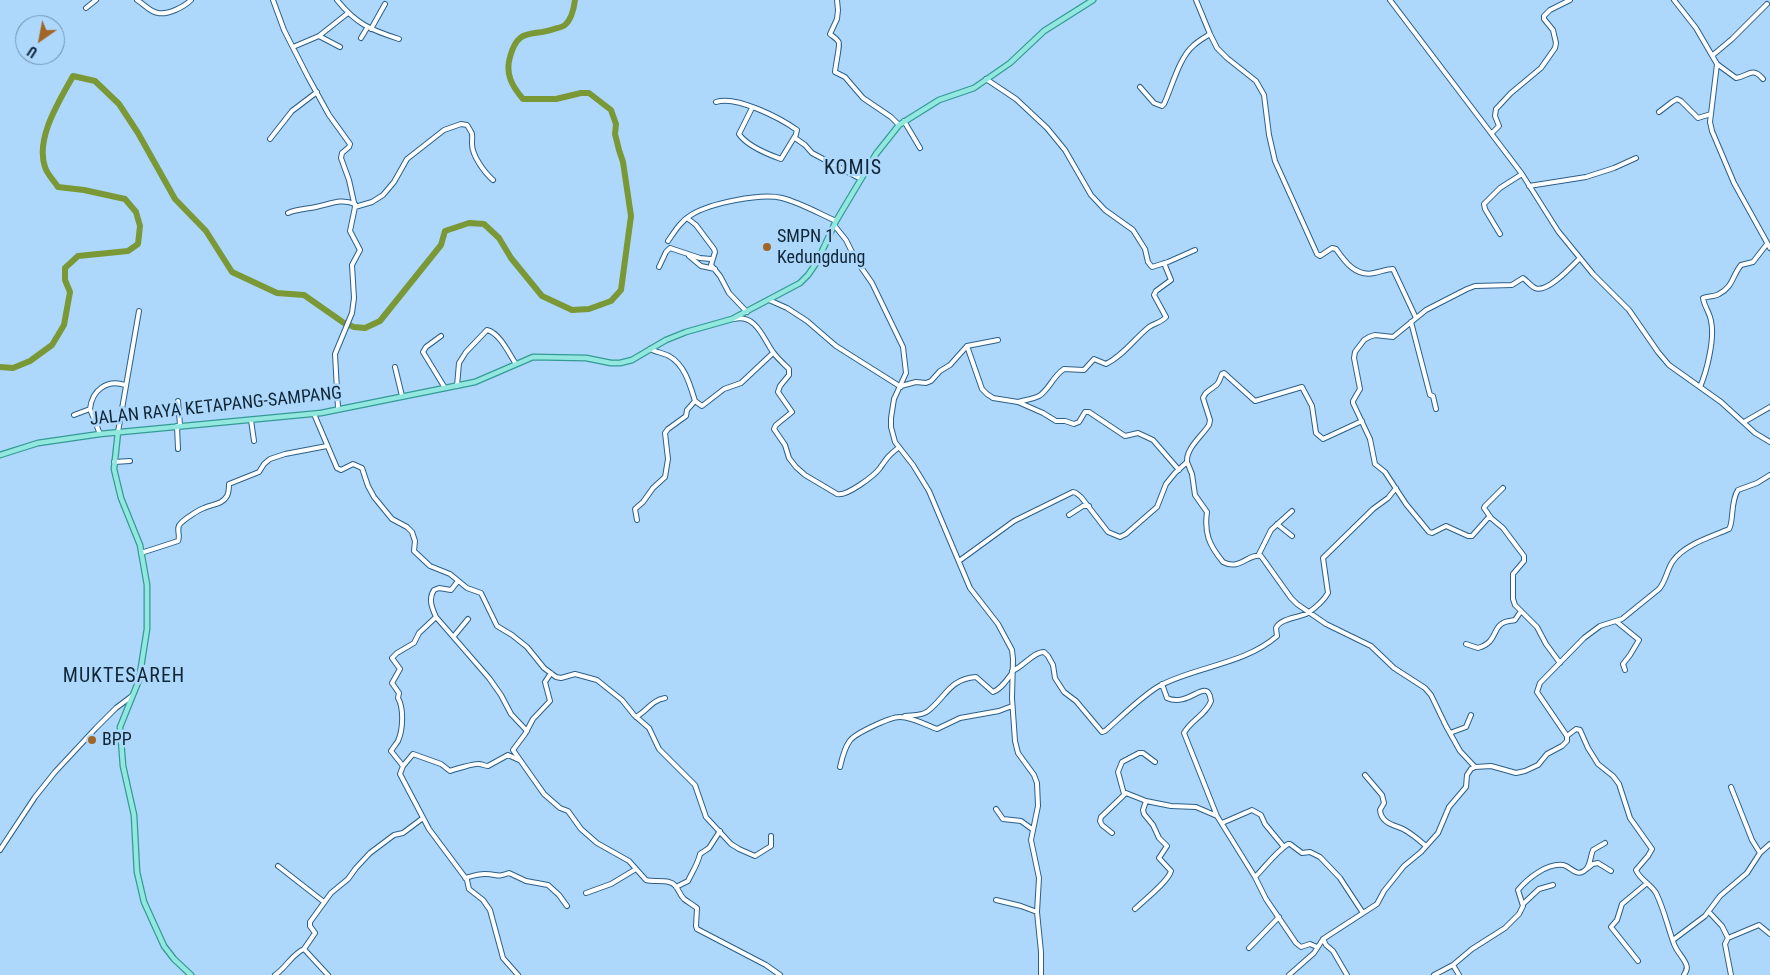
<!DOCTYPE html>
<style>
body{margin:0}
#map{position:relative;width:1770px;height:975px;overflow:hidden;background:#add8fc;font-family:"Roboto Condensed",sans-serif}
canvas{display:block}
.north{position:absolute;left:15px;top:15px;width:50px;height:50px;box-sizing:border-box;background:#add8fc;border:1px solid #6e91ad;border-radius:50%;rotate:213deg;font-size:14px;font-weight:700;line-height:20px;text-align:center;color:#102637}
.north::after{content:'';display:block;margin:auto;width:18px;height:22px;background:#a16627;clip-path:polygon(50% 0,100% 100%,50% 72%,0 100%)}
</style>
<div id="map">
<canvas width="1770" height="975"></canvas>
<div class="north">U</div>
</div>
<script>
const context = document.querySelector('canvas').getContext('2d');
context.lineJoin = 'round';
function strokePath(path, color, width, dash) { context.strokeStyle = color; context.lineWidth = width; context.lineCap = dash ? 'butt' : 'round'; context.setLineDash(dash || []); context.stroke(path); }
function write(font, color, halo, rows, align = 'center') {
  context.font = font + ' "Roboto Condensed",sans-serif'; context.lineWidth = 5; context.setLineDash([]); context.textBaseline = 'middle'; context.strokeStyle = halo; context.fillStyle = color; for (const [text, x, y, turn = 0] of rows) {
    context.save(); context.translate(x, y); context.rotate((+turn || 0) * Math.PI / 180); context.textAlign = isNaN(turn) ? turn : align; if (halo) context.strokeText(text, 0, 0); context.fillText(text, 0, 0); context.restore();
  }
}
const river = new Path2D(`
 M0,367L13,368L30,361L52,345L64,325L70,292L65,280V268L78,256L128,251L138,244L140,226L136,212L125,199L84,190L58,187C54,181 47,174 45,167C35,138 60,100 73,76L95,81L119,104L138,133L175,199L206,231L232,272L277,293L304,295L344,323L354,327L365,328L380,321L441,245L445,231L469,223L484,224L499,238L511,258L542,296L572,310L589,309L611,301L621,290L631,216L623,162L619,150L615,134L616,124L611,110L589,93H581L556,99H523C512,86 505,74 510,57C518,27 531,37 554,29C557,28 563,27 565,25C572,19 574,8 575,0`);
const minor = new Path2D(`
 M137,0C144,4 150,12 158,13C168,15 184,7 191,0
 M273,0L284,30L308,77L329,115L350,144L349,147L342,153L341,158L349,180L355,207L350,231L360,250L352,265L354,298L352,313L335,354L338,408
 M337,0C356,24 371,30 399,39
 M837,0L838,10L837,19L830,34C832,36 838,39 839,43C840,44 835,69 835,72L845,77L863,98L891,117L899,125
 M1196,0L1210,34L1217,48L1227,58L1256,81L1264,95L1269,135L1275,161L1317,254L1320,256L1332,248L1336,249C1345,262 1356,277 1374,273C1380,272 1387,269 1393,269L1416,318
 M1390,0L1522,174L1558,231L1593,274L1629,310L1658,352L1669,365L1721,402L1755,433L1770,442
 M1674,0L1696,28L1717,64L1710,122L1712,131L1734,183L1770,248
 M86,8L96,0
 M371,29L385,4
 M319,36L340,47
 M361,38L367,28
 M293,47L319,36L348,13
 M1713,55L1732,39L1767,4
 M1717,64L1736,78C1749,76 1752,66 1763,79
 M986,79L1016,99L1047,128L1065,150L1091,195L1105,210L1133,230L1145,249L1148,262L1152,267L1168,262L1195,250
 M1140,87L1154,103L1162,106L1164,104C1172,87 1179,58 1193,46C1198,41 1204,38 1210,34
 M716,102C736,95 780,118 797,130L795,138L805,145L812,153L861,179
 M752,108L739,134C747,146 767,154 781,159L795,136
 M1659,112L1672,102L1677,99L1681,101L1698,118L1711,114
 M904,121L920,148
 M1492,133L1499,126L1495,116L1496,109L1511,93L1541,68L1555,48L1556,43L1553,30L1544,19V16L1550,10L1570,0
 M270,139L292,111L317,92
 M1529,186L1586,177L1614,168L1636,158
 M355,207L372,202L383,195L394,182L407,159L444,130L461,124L467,125C474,136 472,133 472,144C472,156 485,173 493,180
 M288,213C297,209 306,209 316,207C331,204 340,198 355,204
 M687,218L696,225L714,249L715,252L711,265L720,276L729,293L747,312
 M834,225L846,240L856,260L872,283L903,347L906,373L894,399L891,418V427L895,442L913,465L929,491L970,588L998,624L1012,650L1013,659L1012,698L1015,741L1018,753L1034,775L1037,783L1038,806L1031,840L1039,878L1037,912L1041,952V975
 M1500,234L1485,209L1484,204L1500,188L1522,174
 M668,241C675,231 681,221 691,215C710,203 761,193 782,198C801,203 818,213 836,221
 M689,256L701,266L715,269
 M659,267L666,252L670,248L700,258L711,259
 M769,300L787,308L807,321L836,346L901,387
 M734,319C756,314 763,338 773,352C777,358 784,364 789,369V375L780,386L778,392L792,412L776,425L774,429L785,445L789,458L796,467L805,475L837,494C846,497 874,476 880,468C887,458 888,456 898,448
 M1411,322L1430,395L1433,396L1436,409
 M441,336L426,347L423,352L445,388
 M967,346L982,389L987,394L993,398L1018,402L1043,413L1056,421H1065L1074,424L1079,422L1085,412H1089L1125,436L1138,433L1153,440L1179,470
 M395,367L402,396
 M457,386L459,363L466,352L487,330C500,333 509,354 516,364
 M901,386L916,382L926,383L931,381L940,371L950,365L967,346L998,340
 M1700,387C1707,371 1715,338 1711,321C1710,313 1704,306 1703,298C1708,296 1714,297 1719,294C1733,287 1732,276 1741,265L1753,262L1767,244
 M178,401L180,425
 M695,401L702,406L724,389L741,383L773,353
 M1018,402C1025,400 1033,399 1039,396C1049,390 1053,376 1064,369L1084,370L1094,359L1106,364C1123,356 1134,339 1149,327C1155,323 1162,322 1166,317L1154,295L1156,291L1171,280L1164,263
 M314,414L337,468L341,470L353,464L362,468L368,486L374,497L392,519L407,527L412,532L415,541L414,551L430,566L450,574L467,588L481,593L497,626L512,635L527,647L544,668L556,677L561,678L575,674L597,680L622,700L634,715L649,728L659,749L695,785L706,817L731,844L739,849L755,856L771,846V836
 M74,415L90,409
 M251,420L254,441
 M1744,422L1770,407
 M177,426L178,449
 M118,432L139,311
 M100,434L90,409C92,390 107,379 125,385
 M114,462L130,461
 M1187,462L1192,474L1195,495L1207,512C1204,533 1209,545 1223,562C1240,571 1248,553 1261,556L1291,598L1297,604L1326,624L1371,646L1394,668L1425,688L1431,695L1446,726L1460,751L1475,767
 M1069,515L1083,506H1089
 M1491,518L1484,508L1485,506L1503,488
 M637,520L635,509L643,502L653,488L665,477L668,459L665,433L668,429L686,416L687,410L695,401C690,385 685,365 669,356C663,353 656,352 650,349
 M1277,524L1292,536
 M141,553L178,541C181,535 175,528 181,523C185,519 198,510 204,508C212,504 222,505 227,496C229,492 229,488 229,484L259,472L264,464L270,459L285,454L327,446
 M1259,554L1271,530L1292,511
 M959,561L1014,521L1073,492L1076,493L1081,497L1108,532L1120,537L1126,534L1157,507L1166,484L1175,473L1187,462C1186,448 1202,436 1209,425L1210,420L1203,398C1206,390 1210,391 1215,386C1219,384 1220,378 1222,374L1224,373L1255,401L1302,387L1312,406L1316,433L1323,439L1362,421
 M458,581L451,590L439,588L434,590C428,599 432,608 436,617L489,678L501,695L511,714L527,731
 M436,617L419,633L414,643L397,653L392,658L400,669L392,683L399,693L398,698C404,708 403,730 398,741C396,744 393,748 391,751L403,766L400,774L429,829L467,880L469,889L483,900L490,910L503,958L518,975
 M1617,622L1639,640L1630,655L1623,664L1625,670
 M454,636L468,619
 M1466,644L1478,648C1498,642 1492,628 1503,623C1506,621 1511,621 1515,620L1521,611
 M1560,663L1546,644L1537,627L1515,605L1513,599V574L1524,561V556L1503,528L1491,518H1488L1472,536H1468L1446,526L1432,533L1429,532L1406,504L1385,472L1375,464L1370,439L1353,403V401L1360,389L1354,358L1355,352L1364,340L1369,337L1375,335L1393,337L1426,310L1467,289L1475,286L1512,285L1523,278C1527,281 1531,286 1535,288C1547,294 1572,266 1580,258
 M1012,671C1023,667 1033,652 1044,652L1048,656L1053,665L1055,678L1064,692L1076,701L1102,732L1105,731C1120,718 1145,693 1161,685C1198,666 1245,664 1277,636L1276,628C1281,618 1298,618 1308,613C1315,608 1324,600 1328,593L1323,558L1373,509L1388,498L1396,488
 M551,673L545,682L550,701L533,719L525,734L513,750L544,794L560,808L568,811L581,829L597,843L629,861L646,880C653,882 661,880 669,882C678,884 678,893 684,899C688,902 693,905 697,908L696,926L697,929L766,965L780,975
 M1162,684L1167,698C1184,706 1199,688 1206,691C1210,692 1210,697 1211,701C1206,715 1191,720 1184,733L1217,816
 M905,716C913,715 922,716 928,711C946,697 949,679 976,677L993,692C1001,689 1007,680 1012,673
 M636,717C647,711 652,700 665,698
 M1450,733L1466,727L1471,715
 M1567,736L1576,729L1580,730L1588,748L1598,764L1613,776L1619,784L1630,818L1652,849L1648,856L1636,870C1640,880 1651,884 1656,893C1664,909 1668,928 1674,944C1677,952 1683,957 1686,964C1688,969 1686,971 1684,975
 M403,766L413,754L441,764L450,771C452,770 476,763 479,764C482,764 485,766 488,766L508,755L519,760
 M840,767C842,759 844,749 849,742C853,734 890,717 900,717C912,717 926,725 937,729L960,718L999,711L1012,706
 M1365,775L1382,795L1384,803L1380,810C1381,823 1394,825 1403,829C1411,833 1419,840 1426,846
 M1731,787L1752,840L1760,853
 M1124,794L1118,772L1122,762L1139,753H1143L1155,762
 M996,809L1003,819L1021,821L1032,829
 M1222,823L1252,810L1261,815L1265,824L1284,847
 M1112,833L1102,825L1100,821L1101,817L1126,793L1146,801L1171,806L1196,807L1217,816L1255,877L1266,899L1296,943L1301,947L1310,944L1317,947
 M0,850L35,797L55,772L96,728L116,708L132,696
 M278,866L324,902
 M1588,868L1593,864L1598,863L1611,871
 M1255,877C1266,866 1275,853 1288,844H1290L1302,853L1310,852L1320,857L1340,878L1363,913
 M465,878C472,876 478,874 485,874C498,874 496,878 509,873L526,881L548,885L559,895L567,906
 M676,887L688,881C692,872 698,864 700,854L709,848L720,831
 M586,893L611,884L636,869
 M996,900L1021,906L1037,912
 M1523,904L1539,889L1553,885
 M1135,909C1144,900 1168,882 1171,871L1159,858L1167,846L1159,838L1153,825L1144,814L1143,810L1146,801
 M1709,912L1722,926L1728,938L1759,925L1770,934
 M1728,938L1725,944L1731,975
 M1323,939L1326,945L1333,951L1347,975
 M1673,940L1705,916L1720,896L1747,873L1760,853L1770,844
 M1249,948L1279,917
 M1638,961L1611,927L1617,920L1622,904L1646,884
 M1453,965L1459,975
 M275,975C286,968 292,954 304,949
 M328,975L304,949L315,933L310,926V922L331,893L348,879L356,868L370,853L394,835L403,833L423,818
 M1289,975L1314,953L1323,939L1377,904L1384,891L1404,866L1421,852L1438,833L1449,807L1466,787L1467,775L1471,769L1475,767L1491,766L1516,773L1525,771L1538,765L1547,754L1562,746L1567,741V736L1537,692L1540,683L1584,638L1600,626L1622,619L1659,589C1666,581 1667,569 1673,561C1685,544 1711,537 1729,529C1734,522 1730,502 1738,490L1757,483L1770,475
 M1434,975L1453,965L1472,949L1505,928L1519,914L1523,906L1518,890C1528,878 1547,863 1563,865C1570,866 1576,877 1584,871C1591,867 1590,856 1593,850L1605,843`);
const major = new Path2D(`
 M118,432L114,469L121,498L140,545L147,585V629L139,680L120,727L123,766L134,815L137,872L144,902L164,946L174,959L191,975
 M0,455L38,443L100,434L321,413L475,382L533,357L586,358L611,363H620L632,360L666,340L686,332L732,319L800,283L808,275L817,262L836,221L876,154L899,125L939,100L974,88L1010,63L1044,31L1093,0`);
const markers = [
 [767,247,5,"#a16627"],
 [92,740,5,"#a16627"]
];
const poiNames = [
 ["SMPN 1",777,237],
 ["Kedungdung",777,258],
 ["BPP",102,740]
];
const streetNames = [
 ["JALAN RAYA KETAPANG-SAMPANG",216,407,-6]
];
const quarterNames = [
 ["KOMIS",853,169],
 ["MUKTESAREH",124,677]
];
strokePath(river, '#7a9836', 6);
strokePath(minor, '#2c5f87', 6);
strokePath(major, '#359a95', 7);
strokePath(minor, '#fff', 4);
strokePath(major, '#92e8de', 4.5);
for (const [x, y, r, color] of markers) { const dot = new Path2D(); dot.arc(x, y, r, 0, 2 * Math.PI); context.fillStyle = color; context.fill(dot); strokePath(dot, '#add8fc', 2); }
write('18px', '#102637', '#add8fc', poiNames, 'left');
write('18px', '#102637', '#add8fc', streetNames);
context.letterSpacing = '1px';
write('20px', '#102637', '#add8fc', quarterNames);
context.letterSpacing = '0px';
</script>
